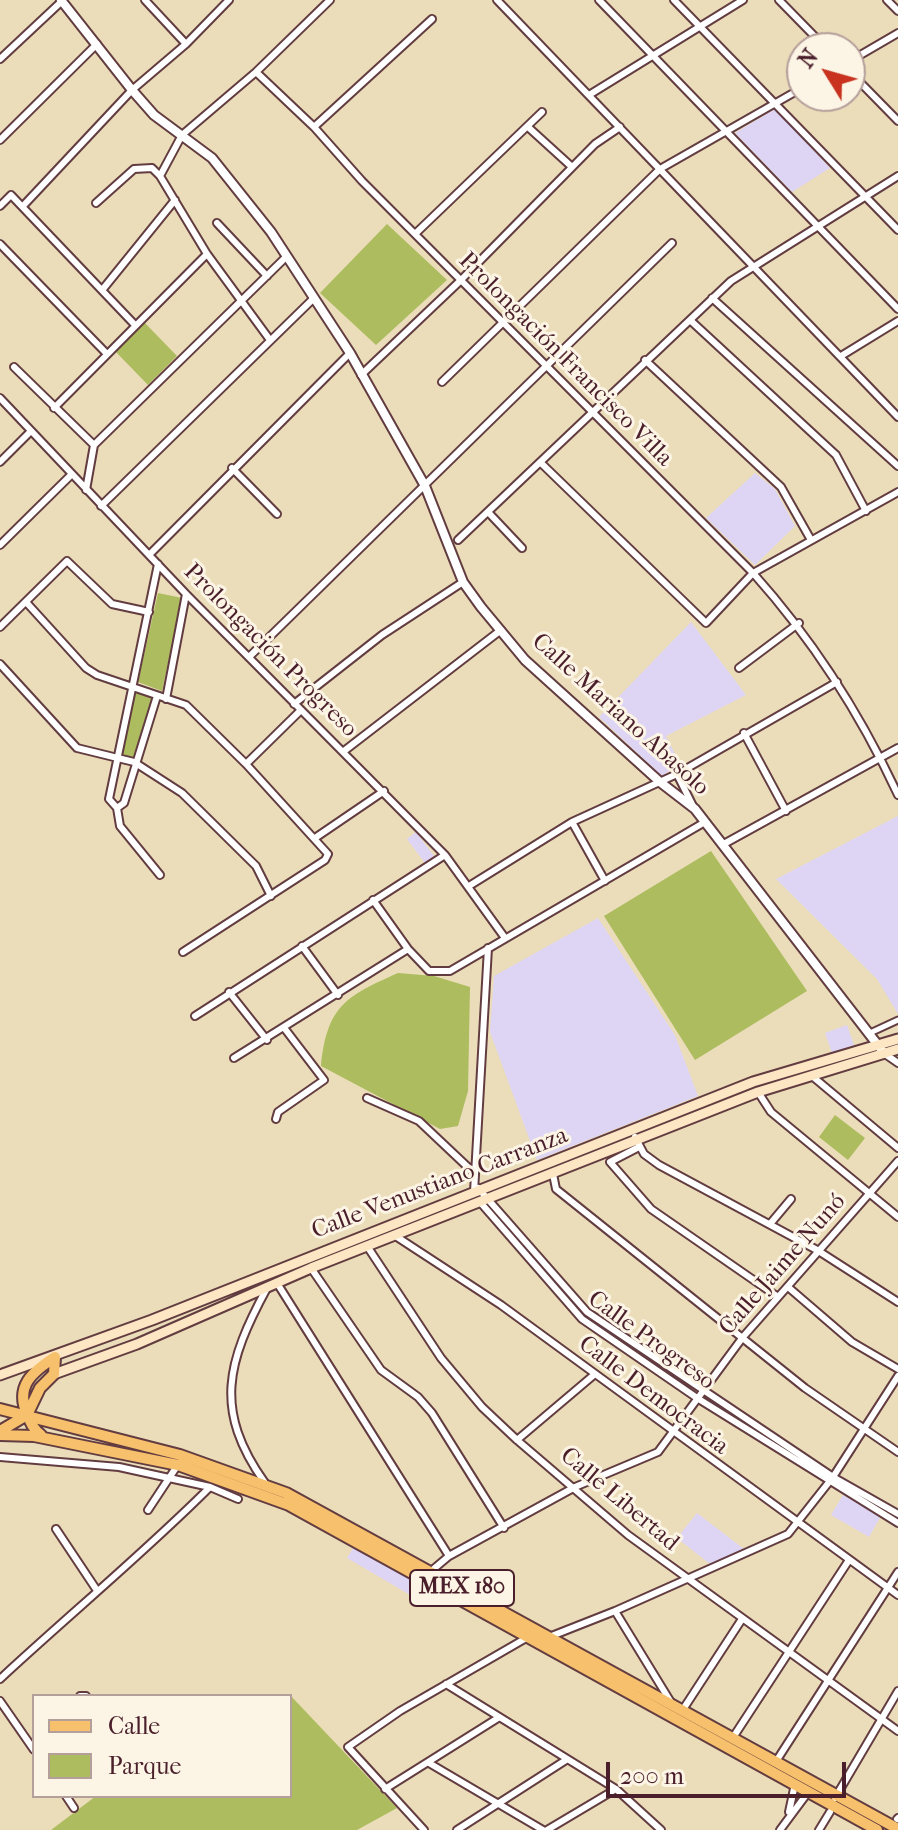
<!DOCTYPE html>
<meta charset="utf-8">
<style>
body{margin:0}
#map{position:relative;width:898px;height:1830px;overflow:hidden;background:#ebddb9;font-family:"IM FELL French Canon",serif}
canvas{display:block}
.legend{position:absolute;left:32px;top:1694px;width:260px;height:104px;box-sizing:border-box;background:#fcf5e5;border:2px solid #b59f9b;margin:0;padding:10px 14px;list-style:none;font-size:24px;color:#4a1f2b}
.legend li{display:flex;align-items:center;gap:16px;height:40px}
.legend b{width:40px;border:2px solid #b59f9b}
.north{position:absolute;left:786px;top:32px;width:80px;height:80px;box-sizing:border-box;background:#fcf5e5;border:2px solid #b59f9b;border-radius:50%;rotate:307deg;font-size:22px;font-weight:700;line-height:32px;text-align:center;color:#4a1f2b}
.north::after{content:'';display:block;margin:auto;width:28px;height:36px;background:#c8321e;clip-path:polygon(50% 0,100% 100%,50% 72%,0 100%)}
.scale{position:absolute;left:606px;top:1762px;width:240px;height:36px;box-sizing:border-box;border:4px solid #4a1f2b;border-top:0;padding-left:10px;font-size:24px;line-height:28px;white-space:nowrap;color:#4a1f2b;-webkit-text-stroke:6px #fcf5e5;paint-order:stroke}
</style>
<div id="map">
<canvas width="898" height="1830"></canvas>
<ul class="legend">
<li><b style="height:10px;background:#f7c06c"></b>Calle</li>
<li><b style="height:22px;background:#acbc5e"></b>Parque</li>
</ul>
<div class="north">N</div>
<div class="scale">200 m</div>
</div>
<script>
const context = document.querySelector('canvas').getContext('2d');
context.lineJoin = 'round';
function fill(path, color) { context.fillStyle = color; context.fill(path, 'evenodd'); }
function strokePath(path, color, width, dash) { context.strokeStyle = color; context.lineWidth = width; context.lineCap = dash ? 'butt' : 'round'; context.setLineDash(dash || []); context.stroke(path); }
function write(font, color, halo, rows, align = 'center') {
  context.font = font + ' "IM FELL French Canon",serif'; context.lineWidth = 6; context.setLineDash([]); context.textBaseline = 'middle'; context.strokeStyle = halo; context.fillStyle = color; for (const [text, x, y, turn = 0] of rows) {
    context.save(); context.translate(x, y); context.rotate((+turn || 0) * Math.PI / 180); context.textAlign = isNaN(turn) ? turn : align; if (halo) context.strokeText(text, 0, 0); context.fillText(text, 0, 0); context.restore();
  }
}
const built = new Path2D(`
 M775,109L830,168L792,192L735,133Z
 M755,473L775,489L795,526L755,565L706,518Z
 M691,622L746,695L666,736L680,764L662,776L599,717Z
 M898,816V1014L877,979L776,879Z
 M416,832L434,856L425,863L407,839Z
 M598,918L675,1035L698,1096L537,1160L490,1032L494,976Z
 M847,1025L854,1045L832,1053L825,1033Z
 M843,1495L881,1516L869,1537L831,1515Z
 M697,1513L744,1549L711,1565L677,1538Z
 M355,1545L420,1583L412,1596L347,1558Z`);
const green = new Path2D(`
 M387,224L447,280L376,345L320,293Z
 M144,322L177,356L148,385L115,351Z
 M158,593L182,598L162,691L138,682Z
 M135,692L152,698L133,758L121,754Z
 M711,851L807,991L695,1060L604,916Z
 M398,973L434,976L470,987L468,1091L458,1126L440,1129L321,1066C327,1006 346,996 398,973Z
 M835,1115L865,1138L848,1160L819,1137Z
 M289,1694L397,1808L357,1830H51L96,1796H290V1696H284Z`);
const pedestrian = new Path2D(`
 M870,1033L898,1020`);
const minor = new Path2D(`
 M145,0L186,44
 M497,0L898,417
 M599,0L898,309
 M674,0L898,230
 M779,0L826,48
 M887,0L898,11
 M0,59L62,1
 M850,61L898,33
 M256,72L314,127L362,181L753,573C813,640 860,713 898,795
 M850,72L898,121
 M589,95L743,0
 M314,127L432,19
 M528,127L572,167
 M0,140L97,44
 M160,176L182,135L256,72L330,0
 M96,203L134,169L152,168L160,176L207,254L270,340
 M0,206L11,195L135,325
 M23,206L132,90L186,44L229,0
 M217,223L267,276
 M415,234L542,112
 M0,244L107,354
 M103,289L175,200
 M712,298L898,466
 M690,320L836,455L866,511
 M841,356L898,321
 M645,360L781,487L811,540
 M14,367L94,445
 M361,375L460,281L595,144L620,127
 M442,382L660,169L802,88
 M0,398L186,594L445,855L505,938
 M54,408L207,254
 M94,445L286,257
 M0,462L31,431
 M540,462L706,623L753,573L898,492
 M232,468L277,514
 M86,490L94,445
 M101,506L314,298
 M488,512L522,548
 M458,540L731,281L898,176
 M0,545L72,474
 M149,555L350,353
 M158,564L109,799L117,808L120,826L160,875
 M26,602L86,668L97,675L186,705L246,764L328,854L325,860L183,952
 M0,627L67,561L112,604L149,612
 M249,657L672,243
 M0,664L77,748L134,762L182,793L256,866L271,896
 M739,668L799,623
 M166,699L186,594
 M294,704L382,635L463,582
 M744,733L786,811
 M344,751L501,630
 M246,764L301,710
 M677,774L693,806
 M117,808L124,803L157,696
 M572,822L605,881
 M315,838L384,791
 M722,845L898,748
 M469,886L572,822L677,774L837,682
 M373,900L408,949L429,971H450L705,822
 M302,946L338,995
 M229,992L267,1040
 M195,1016L445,855
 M885,1054L898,1063
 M234,1058L408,949
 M812,1076L898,1148
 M758,1092L771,1112L898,1217
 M367,1098L419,1121L473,1172
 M276,1119L278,1112L324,1080L285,1029
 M635,1137L644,1154L659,1165L817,1250L898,1302
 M639,1147L610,1162L651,1209L778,1297
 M553,1174L556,1189L805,1388L898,1452
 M478,1188L587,1312L833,1477L898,1514
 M474,1192L488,948
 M480,1202L582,1319L697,1398L898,1523
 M770,1224L791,1199
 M394,1235L501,1305L898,1595
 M367,1246L441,1358L482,1407L517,1440L628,1535L898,1731
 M311,1268L381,1370L418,1397L432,1413L504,1528
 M277,1283L449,1556
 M788,1287L852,1342L898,1369
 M517,1440L595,1374
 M0,1457L119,1467L210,1487
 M265,1483C213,1410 227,1362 267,1288
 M148,1510L179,1463
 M56,1529L96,1589
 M430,1572L449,1556L575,1487L658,1452L743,1337L898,1161
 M615,1611L672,1704
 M549,1637L615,1611L788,1534L833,1477L898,1376
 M0,1679C70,1614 143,1554 210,1487L238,1499
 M446,1684L616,1789L661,1830
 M80,1696H86
 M0,1701L34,1750
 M682,1711L742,1619
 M732,1739L849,1560
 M429,1763L543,1830
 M775,1763L898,1572
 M385,1789L498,1718
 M66,1796L74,1808
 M835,1798L898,1691
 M789,1812L795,1784
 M897,1819L898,1818
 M424,1830L348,1747L400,1711L528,1637
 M457,1830L566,1760
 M547,1830L616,1789
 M780,1830L809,1791
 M819,1830L830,1812`);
const tertiary = new Path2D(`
 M61,0L132,90L154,115L212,158L271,232L350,353L425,486L463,582L481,607L525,660L660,782L695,809L884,1053`);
const secondary = new Path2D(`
 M54,1374L137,1344L311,1268L758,1092L898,1049
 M0,1375L152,1320L753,1082L898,1039`);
const primary = new Path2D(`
 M0,1409L180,1455L286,1493L898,1829
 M0,1431L27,1415L40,1388L54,1374L55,1357C32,1372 15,1386 27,1414C31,1423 33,1429 41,1435
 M0,1435L34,1436L178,1465L289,1505L877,1830`);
const shields = [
 [462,1588,104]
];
const shieldNames = [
 ["MEX 180",462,1588]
];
const streetNames = [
 ["Prolongación Francisco Villa",565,360,45],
 ["Prolongación Progreso",270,651,45],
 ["Calle Mariano Abasolo",620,715,42],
 ["Calle Venustiano Carranza",440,1184,-21],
 ["Calle Jaime Nunó",783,1265,-49],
 ["Calle Progreso",651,1341,36],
 ["Calle Democracia",653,1396,37],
 ["Calle Libertad",619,1500,40]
];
fill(built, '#ded5f5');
fill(green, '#acbc5e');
strokePath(pedestrian, '#623c40', 9);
strokePath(minor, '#623c40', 10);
strokePath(tertiary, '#623c40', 12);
strokePath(secondary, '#623c40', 13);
strokePath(primary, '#623c40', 14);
strokePath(pedestrian, '#fff', 5);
strokePath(minor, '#fff', 6);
strokePath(tertiary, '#fff', 8);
strokePath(secondary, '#fce6c4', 9);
strokePath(primary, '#f7c06c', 10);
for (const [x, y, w] of shields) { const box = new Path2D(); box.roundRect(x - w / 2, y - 18, w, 36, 6); context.fillStyle = '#fcf5e5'; context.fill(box); strokePath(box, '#4a1f2b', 2); }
write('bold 22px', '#4a1f2b', null, shieldNames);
write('24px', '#4a1f2b', '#fcf5e5', streetNames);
</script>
